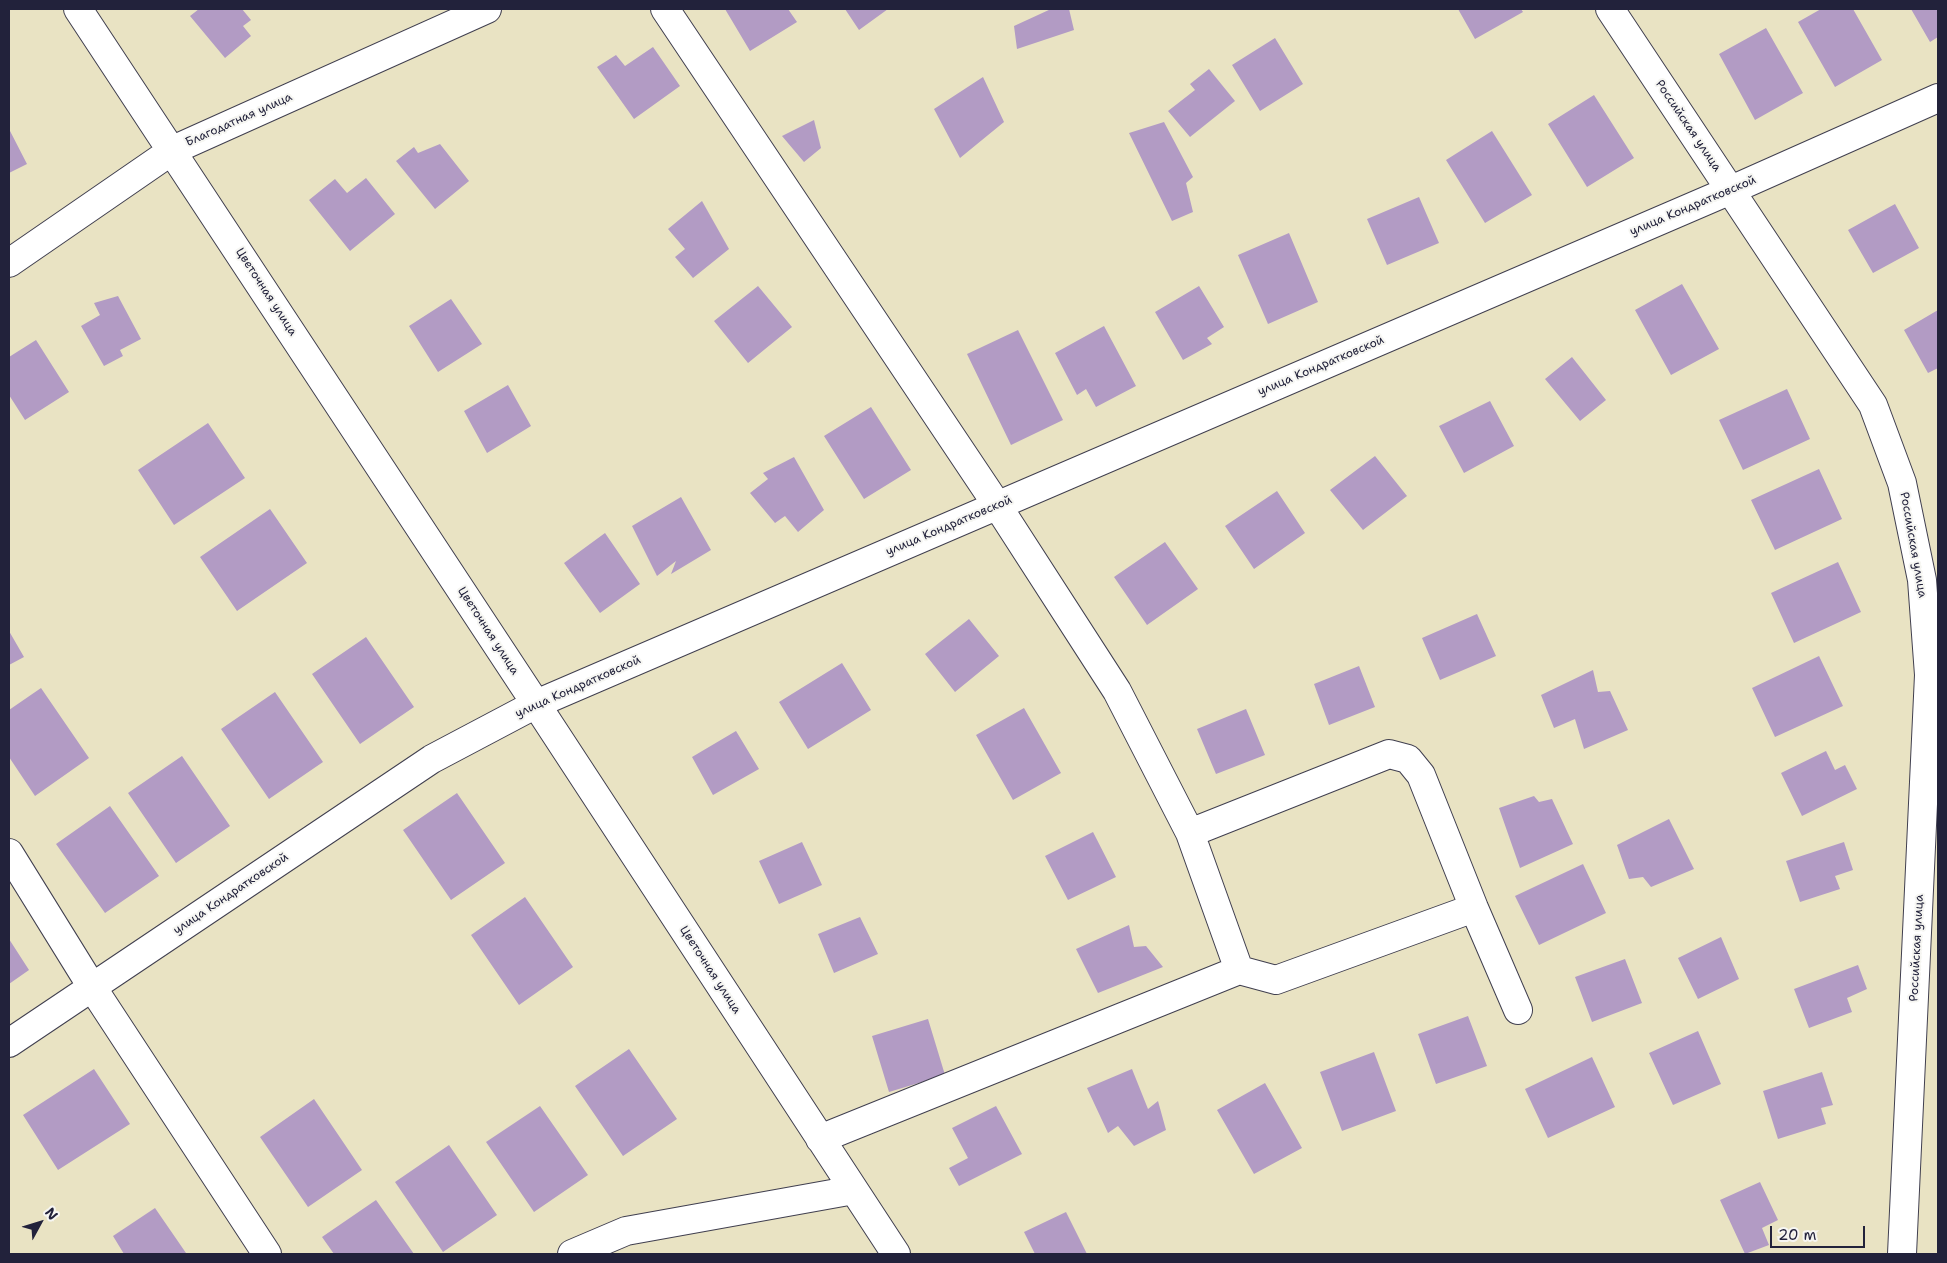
<!DOCTYPE html>
<meta charset="utf-8">
<style>
body{margin:0}
#map{position:relative;width:1947px;height:1263px;overflow:hidden;background:#e9e3c3;font-family:"Shantell Sans",sans-serif}
canvas{display:block}
.frame{position:absolute;inset:0;border:10px solid #22223b;pointer-events:none}
.north{position:absolute;left:15px;top:1198px;width:50px;height:50px;-webkit-text-stroke:4px #f6f6f2;paint-order:stroke;rotate:51deg;font-size:14px;font-weight:700;line-height:20px;text-align:center;color:#22223b}
.north::after{content:'';display:block;margin:auto;width:18px;height:22px;background:#22223b;clip-path:polygon(50% 0,100% 100%,50% 72%,0 100%)}
.scale{position:absolute;left:1770px;top:1226px;width:95px;height:22px;box-sizing:border-box;border:2px solid #22223b;border-top:0;padding-left:6px;font-size:15px;line-height:18px;white-space:nowrap;color:#22223b;-webkit-text-stroke:4px #f6f6f2;paint-order:stroke}
</style>
<div id="map">
<canvas width="1947" height="1263"></canvas>
<div class="frame"></div>
<div class="north">N</div>
<div class="scale">20 m</div>
</div>
<script>
const context = document.querySelector('canvas').getContext('2d');
context.lineJoin = 'round';
function fill(path, color) { context.fillStyle = color; context.fill(path, 'evenodd'); }
function strokePath(path, color, width, dash) { context.strokeStyle = color; context.lineWidth = width; context.lineCap = dash ? 'butt' : 'round'; context.setLineDash(dash || []); context.stroke(path); }
function write(font, color, halo, rows, align = 'center') {
  context.font = font + ' "Shantell Sans",sans-serif'; context.lineWidth = 4; context.setLineDash([]); context.textBaseline = 'middle'; context.strokeStyle = halo; context.fillStyle = color; for (const [text, x, y, turn = 0] of rows) {
    context.save(); context.translate(x, y); context.rotate((+turn || 0) * Math.PI / 180); context.textAlign = isNaN(turn) ? turn : align; if (halo) context.strokeText(text, 0, 0); context.fillText(text, 0, 0); context.restore();
  }
}
const building = new Path2D(`
 M199,9H242L251,20L243,26L251,36L225,58L190,16Z
 M725,9H788L797,22L750,51Z
 M845,9H888L859,30Z
 M1051,9H1069L1074,30L1017,49L1014,26Z
 M1458,9H1521L1523,12L1475,39Z
 M1821,9H1853L1882,60L1835,87L1798,22Z
 M1911,9H1938V37L1930,42Z
 M1766,28L1803,93L1755,120L1719,54Z
 M1275,38L1303,84L1260,111L1232,65Z
 M653,47L680,86L634,119L597,67L616,55L625,66Z
 M1209,69L1235,101L1190,137L1168,111L1195,90L1190,84Z
 M983,77L1004,122L960,158L934,109Z
 M1594,95L1634,158L1587,187L1548,124Z
 M814,120L821,148L804,162L782,136Z
 M1164,122L1193,177L1186,183L1193,212L1172,221L1129,133Z
 M9,129L27,164L9,173Z
 M1492,131L1532,195L1485,223L1446,160Z
 M440,144L469,181L435,209L396,161L414,147L418,153Z
 M366,178L395,214L350,251L309,200L335,179L347,193Z
 M1419,197L1439,243L1387,265L1367,219Z
 M702,201L729,249L693,278L675,257L685,249L668,229Z
 M1895,204L1919,248L1873,273L1848,230Z
 M1289,233L1318,302L1268,324L1238,255Z
 M1682,284L1719,349L1671,375L1635,310Z
 M758,286L792,327L748,363L714,321Z
 M1199,286L1224,327L1207,338L1212,344L1183,360L1155,312Z
 M118,296L141,339L120,350L123,356L104,366L81,326L100,315L94,303Z
 M451,299L482,344L438,372L409,326Z
 M1938,310V368L1928,373L1904,330Z
 M1104,326L1136,386L1096,407L1086,389L1077,395L1055,353Z
 M1018,330L1063,420L1011,445L967,354Z
 M36,340L69,392L25,420L9,395V357Z
 M1572,357L1606,400L1580,421L1545,379Z
 M508,385L531,426L487,453L464,411Z
 M1787,389L1810,439L1743,470L1719,420Z
 M1490,401L1514,446L1464,473L1439,426Z
 M871,407L911,470L864,499L824,436Z
 M208,423L245,478L174,525L138,470Z
 M1375,456L1407,496L1363,530L1330,490Z
 M794,457L824,510L798,532L785,516L775,523L750,493L768,479L763,473Z
 M1819,469L1842,519L1775,550L1751,500Z
 M1277,491L1305,533L1254,569L1225,526Z
 M681,497L711,550L671,574L676,561L657,576L632,526Z
 M270,509L307,563L237,611L200,557Z
 M605,533L640,584L600,613L564,563Z
 M1165,542L1198,589L1147,625L1114,577Z
 M1838,562L1861,612L1794,643L1771,593Z
 M1477,614L1496,656L1440,680L1422,638Z
 M969,619L999,656L955,692L925,654Z
 M9,631L24,657L9,665Z
 M366,637L414,707L360,744L312,674Z
 M1819,656L1843,706L1775,737L1752,688Z
 M842,663L871,710L808,749L779,702Z
 M1359,666L1375,707L1329,725L1314,684Z
 M1593,670L1598,692L1610,691L1628,730L1584,749L1575,719L1554,728L1541,695Z
 M41,688L89,758L35,796L9,757V710Z
 M275,692L323,762L269,799L221,729Z
 M1024,708L1061,773L1013,800L976,735Z
 M1246,709L1265,755L1216,774L1197,729Z
 M736,731L759,769L713,795L692,757Z
 M1826,751L1835,770L1845,765L1857,789L1802,816L1781,773Z
 M182,756L230,826L176,863L128,793Z
 M457,793L505,863L451,900L403,830Z
 M1534,796L1539,802L1552,799L1573,844L1520,868L1499,808Z
 M110,806L159,876L105,913L56,844Z
 M1669,819L1694,869L1651,887L1643,877L1629,879L1617,845Z
 M1093,832L1116,877L1068,900L1045,856Z
 M802,842L822,885L779,904L759,861Z
 M1844,842L1853,870L1835,876L1840,889L1800,902L1786,861Z
 M1583,864L1606,913L1539,945L1515,896Z
 M525,897L573,967L519,1005L471,935Z
 M860,917L878,954L834,973L818,934Z
 M1129,925L1134,947L1146,946L1163,967L1098,993L1076,949Z
 M1721,937L1739,979L1698,999L1678,958Z
 M9,939L29,970L9,984Z
 M1625,959L1642,1003L1592,1022L1575,977Z
 M1858,965L1867,989L1847,998L1852,1012L1809,1028L1794,989Z
 M1468,1016L1487,1066L1436,1084L1418,1034Z
 M928,1019L945,1075L889,1092L872,1036Z
 M1698,1031L1721,1084L1673,1105L1649,1053Z
 M629,1049L677,1119L623,1156L575,1086Z
 M1374,1052L1396,1111L1342,1131L1320,1072Z
 M1592,1057L1615,1107L1548,1138L1525,1089Z
 M94,1069L130,1124L58,1170L23,1115Z
 M1132,1069L1148,1109L1158,1101L1166,1130L1134,1146L1118,1126L1108,1133L1087,1088Z
 M1822,1072L1833,1105L1821,1108L1826,1124L1778,1139L1763,1091Z
 M1265,1083L1302,1148L1254,1174L1217,1110Z
 M314,1099L362,1170L308,1207L260,1137Z
 M540,1106L588,1175L534,1212L486,1142Z
 M996,1106L1022,1154L959,1186L949,1168L968,1158L952,1128Z
 M449,1145L497,1215L443,1252L395,1182Z
 M1760,1182L1778,1220L1762,1228L1769,1245L1745,1254L1720,1200Z
 M376,1200L414,1254H334L322,1237Z
 M155,1208L186,1253L124,1254L113,1236Z
 M1066,1212L1087,1254H1035L1024,1232Z`);
const street = new Path2D(`
 M78,9L536,704L896,1254
 M665,9L997,505L1117,691L1190,833L1239,970
 M1610,9L1873,405L1902,483L1922,580L1929,675L1902,1254
 M9,263L173,150L487,9
 M1190,833L1389,754L1408,759L1421,775L1474,908L1518,1010
 M9,853L92,987L267,1254
 M9,1043L432,759L536,704L1731,190L1938,98
 M820,1139L1239,970L1276,980L1474,908
 M572,1254L626,1231L854,1190`);
const streetNames = [
 ["Благодатная улица",239,120,-24],
 ["Российская улица",1688,126,56],
 ["улица Кондратковской",1693,206,-23],
 ["Цветочная улица",266,292,57],
 ["улица Кондратковской",1321,366,-23],
 ["улица Кондратковской",949,526,-23],
 ["Российская улица",1913,545,80],
 ["Цветочная улица",488,631,57],
 ["улица Кондратковской",578,687,-24],
 ["улица Кондратковской",231,894,-34],
 ["Российская улица",1917,948,-87],
 ["Цветочная улица",710,970,57]
];
fill(building, '#b29bc4');
strokePath(street, '#403f4f', 30);
strokePath(street, '#fff', 28);
write('12px', '#22223b', '#f6f6f2', streetNames);
</script>
